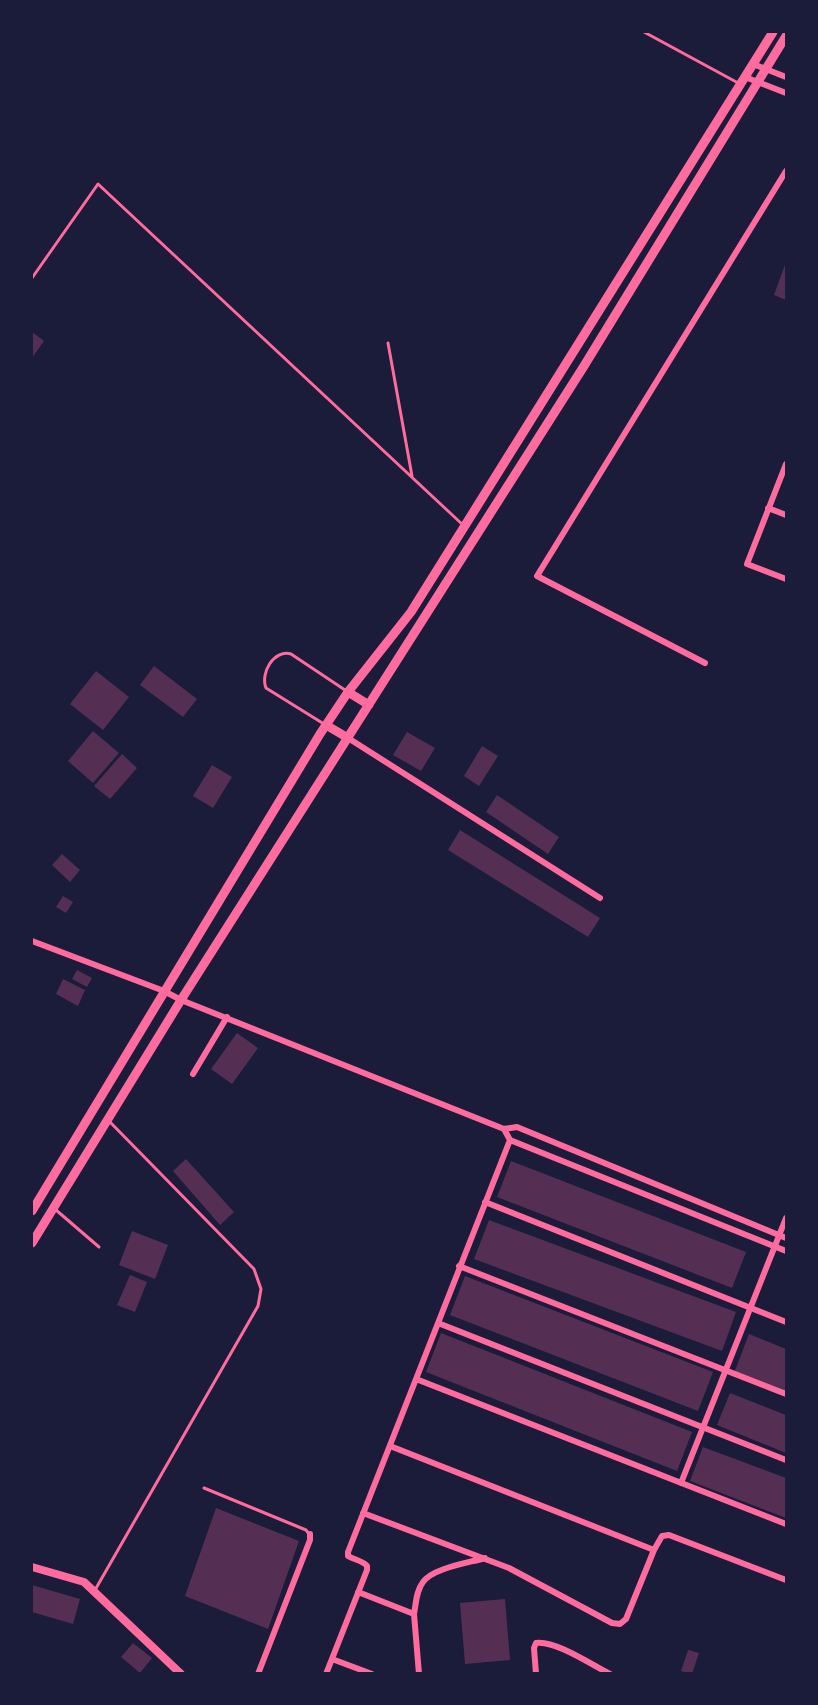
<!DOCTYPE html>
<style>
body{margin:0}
#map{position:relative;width:818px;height:1705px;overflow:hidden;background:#1b1b3a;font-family:Ubuntu,sans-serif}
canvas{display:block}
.frame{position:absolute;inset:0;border:33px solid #1b1b3a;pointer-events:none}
</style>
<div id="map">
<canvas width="818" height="1705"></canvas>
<div class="frame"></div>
</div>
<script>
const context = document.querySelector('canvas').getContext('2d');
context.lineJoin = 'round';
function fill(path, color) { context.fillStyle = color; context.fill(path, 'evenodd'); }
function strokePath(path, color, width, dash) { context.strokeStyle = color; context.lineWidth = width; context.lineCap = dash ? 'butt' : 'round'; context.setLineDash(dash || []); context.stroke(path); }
const building = new Path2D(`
 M786,262V300L774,295Z
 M32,332L44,341L32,358Z
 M154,666L197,699L183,717L140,685Z
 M96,671L129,697L103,730L70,704Z
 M93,731L119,753L93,783L68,761Z
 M407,732L435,748L421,771L393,755Z
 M482,746L498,756L479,786L464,776Z
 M122,754L137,768L110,799L94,786Z
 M212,765L232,777L213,808L193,796Z
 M497,795L559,837L548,854L486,812Z
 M460,830L600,918L588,937L448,850Z
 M62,854L80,870L70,882L52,865Z
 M63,896L73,902L66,913L56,907Z
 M77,970L92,978L87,987L72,979Z
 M63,979L85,990L78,1006L56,994Z
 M237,1033L258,1048L232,1084L211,1069Z
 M186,1159L234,1212L220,1225L173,1171Z
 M511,1161L746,1252L732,1288L497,1197Z
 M489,1220L736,1312L722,1351L474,1259Z
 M132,1231L168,1245L155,1279L119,1265Z
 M130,1275L147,1282L135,1312L117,1305Z
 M465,1276L713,1372L698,1411L450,1315Z
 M441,1333L692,1432L677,1471L426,1372Z
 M749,1334L786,1349V1393L734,1373Z
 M730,1393L786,1415V1453L717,1425Z
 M703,1447L786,1478V1518L690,1481Z
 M216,1508L299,1541L268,1629L185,1596Z
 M32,1585L80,1599L73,1624L32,1612Z
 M505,1599L510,1660L465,1664L460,1603Z
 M133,1643L152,1658L140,1673L121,1657Z
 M688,1650L699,1653L692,1674L681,1671Z`);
const service = new Path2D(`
 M644,32L740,84
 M32,278L98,184L463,525
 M388,343L412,476
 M324,724L266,688C260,673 274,649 291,654L348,692
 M56,1210L99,1247
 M204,1488L306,1530L309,1534
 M95,1590L258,1306L261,1289L254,1269L109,1121`);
const minor = new Path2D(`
 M753,64L786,77
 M745,77L786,93
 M786,464L747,564L786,579
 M768,508L786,515
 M705,663L537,576L786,171
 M348,738L600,898
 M32,941L164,991L181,1000L504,1129L517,1127L786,1238
 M193,1074L227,1017
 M504,1129L510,1140L786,1251
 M485,1202L786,1322
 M459,1266L786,1394
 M438,1323L786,1460
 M416,1379L786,1524
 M390,1446L654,1550
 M681,1483L786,1218
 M363,1513L509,1568L612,1623L620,1624L626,1619L654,1550L662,1536L669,1535L786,1580
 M358,1592L414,1614L419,1674
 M414,1614C416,1604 416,1591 423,1582C433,1568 468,1563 485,1558
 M332,1659L372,1674
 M258,1674L310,1540V1534
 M326,1674L367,1570V1566C362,1560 354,1560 348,1556V1552L510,1140
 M536,1674L534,1648L536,1643C555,1640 592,1665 610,1674`);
const tertiary = new Path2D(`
 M32,1567L84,1582L181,1674`);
const primary = new Path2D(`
 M348,692L369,705
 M326,725L348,738
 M32,1211L320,734L348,692L411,612L773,32
 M32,1243L181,1000L584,366L786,36`);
fill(building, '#542f53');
strokePath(service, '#ff6b9d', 3);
strokePath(minor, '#ff6b9d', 6);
strokePath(tertiary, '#ff6b9d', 8);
strokePath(primary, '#ff6b9d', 9);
</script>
